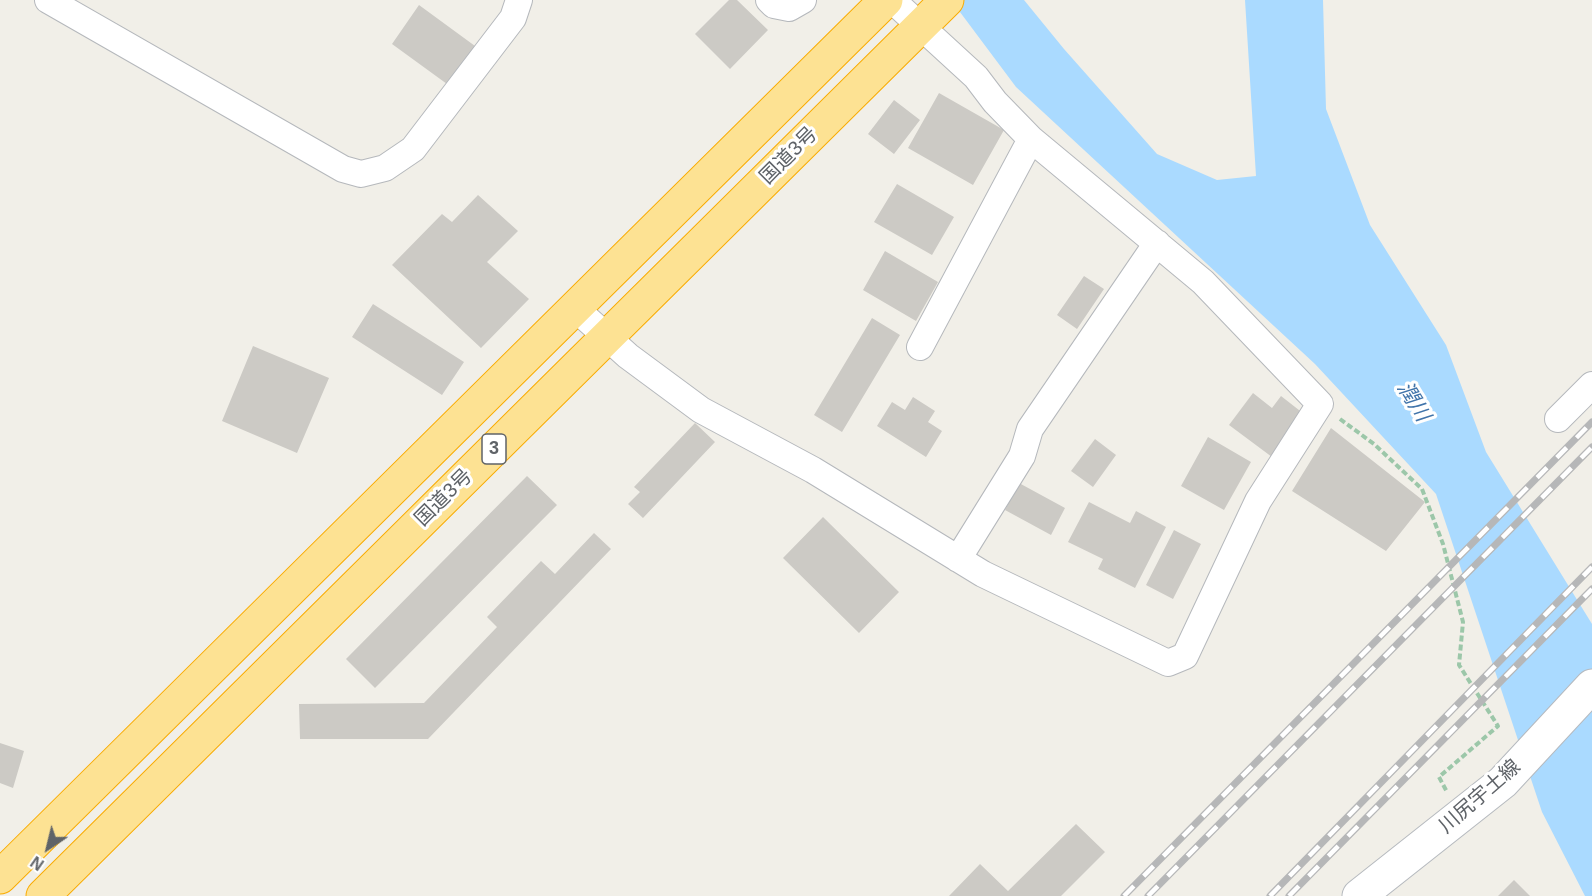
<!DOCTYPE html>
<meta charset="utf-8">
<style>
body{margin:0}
#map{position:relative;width:1592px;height:896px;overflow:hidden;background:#f1efe8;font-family:Helvetica,sans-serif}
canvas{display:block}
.north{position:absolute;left:18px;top:818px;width:60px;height:60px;-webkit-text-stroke:4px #fff;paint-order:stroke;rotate:215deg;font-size:16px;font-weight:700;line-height:24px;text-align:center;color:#5f6368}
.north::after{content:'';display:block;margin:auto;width:21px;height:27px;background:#5f6368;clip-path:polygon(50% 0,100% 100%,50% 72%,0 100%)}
</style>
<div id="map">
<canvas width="1592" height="896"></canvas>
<div class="north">N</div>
</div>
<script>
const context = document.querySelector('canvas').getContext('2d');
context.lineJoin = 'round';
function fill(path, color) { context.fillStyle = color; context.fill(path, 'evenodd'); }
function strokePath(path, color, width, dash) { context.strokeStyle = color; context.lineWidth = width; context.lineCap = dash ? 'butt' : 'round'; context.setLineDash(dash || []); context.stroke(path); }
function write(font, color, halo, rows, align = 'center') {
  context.font = font + ' Helvetica,"Noto Sans JP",sans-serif'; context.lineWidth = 6; context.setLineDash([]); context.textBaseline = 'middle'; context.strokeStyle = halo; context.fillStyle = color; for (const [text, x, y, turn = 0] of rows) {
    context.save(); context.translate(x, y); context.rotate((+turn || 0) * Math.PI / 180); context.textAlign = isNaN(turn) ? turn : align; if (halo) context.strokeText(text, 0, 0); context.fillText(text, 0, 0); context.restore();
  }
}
const water = new Path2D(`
 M951,0H1024L1064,49L1157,154L1217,180L1256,176L1245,0H1323L1326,109L1370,225L1446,345L1486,452L1592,624V896H1585L1542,812L1436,494L1315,364L1016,87Z`);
const building = new Path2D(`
 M729,0H737L768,30L730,69L695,34Z
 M419,5L475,46L447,84L392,44Z
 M939,93L1004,130L973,185L908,148Z
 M894,100L920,120L894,154L868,134Z
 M897,184L954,217L932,255L874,222Z
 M478,195L518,231L487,262L529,299L481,348L392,265L442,214L452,222Z
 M885,251L938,282L916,321L863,290Z
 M1084,276L1104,289L1077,329L1057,315Z
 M373,304L464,362L442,395L352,337Z
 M872,318L900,335L842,432L814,415Z
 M253,346L329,378L297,453L222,421Z
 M1253,393L1272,408L1281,396L1304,414L1272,457L1229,425Z
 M913,397L935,411L928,422L942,431L926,457L877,426L892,402L905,410Z
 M695,423L715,442L643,518L628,504L640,492L634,487Z
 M1331,428L1425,502L1386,551L1292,491Z
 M1208,437L1251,462L1224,510L1181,486Z
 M1095,439L1116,455L1093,487L1071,471Z
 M527,476L557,505L375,688L346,659Z
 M1019,483L1065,508L1051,535L1005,510Z
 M1089,502L1130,523L1136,511L1166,527L1135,588L1098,569L1103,559L1068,542Z
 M823,517L899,592L859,633L783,558Z
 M1174,530L1201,544L1173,599L1146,585Z
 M594,533L611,549L428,739H300L299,704L424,703L497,627L487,617L541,561L555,574Z
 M0,743L24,751L13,788L0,783Z
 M1076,824L1105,852L1061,896H949L980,864L1008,891Z
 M1514,880L1530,896H1498Z`);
const path = new Path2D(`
 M1340,419L1374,444L1422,489L1443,544L1463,622L1459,665L1498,726L1439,777L1447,792`);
const street = new Path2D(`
 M48,0L343,169L361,174L385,168L413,149L513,18L519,0
 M769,0L774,5L789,8L803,0
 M576,309L628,356L701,410L813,470L983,574L1168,663L1185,656L1258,501L1320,404L1203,282L1031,139L995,102L976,77L892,0
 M920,347L1031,139
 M1558,419L1592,385
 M958,559L1022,456L1030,429L1157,243`);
const secondary = new Path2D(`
 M1359,896L1503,782L1592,686`);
const highway = new Path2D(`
 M0,877L886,0
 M43,896L947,0`);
const rail = new Path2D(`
 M1124,896L1592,422
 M1148,896L1592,447
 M1270,896L1592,567
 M1289,896L1592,589`);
const shields = [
 [494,449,24]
];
const shieldNames = [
 ["3",494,449]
];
const streetNames = [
 ["国道3号",789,156,-45],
 ["国道3号",444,498,-45],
 ["川尻宇土線",1480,797,-41]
];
const waterNames = [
 ["潤川",1413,402,58]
];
fill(water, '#aadaff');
fill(building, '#cccac5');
strokePath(street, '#b5b8bc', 28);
strokePath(secondary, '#b6babf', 35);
strokePath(highway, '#f9ab00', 35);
strokePath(path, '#9cc7a9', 4, [6, 3]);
strokePath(street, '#fff', 26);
strokePath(secondary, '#fff', 33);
strokePath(highway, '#fde293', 33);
strokePath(rail, '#b6b7b8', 7);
strokePath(rail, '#fff', 4.5, [14]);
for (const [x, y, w] of shields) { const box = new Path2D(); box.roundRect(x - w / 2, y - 15, w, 30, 4.5); context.fillStyle = '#fff'; context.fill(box); strokePath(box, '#5f6368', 1.5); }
write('bold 18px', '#5f6368', null, shieldNames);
write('20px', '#5f6368', '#fff', streetNames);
write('italic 21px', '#4174aa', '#fff', waterNames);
</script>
